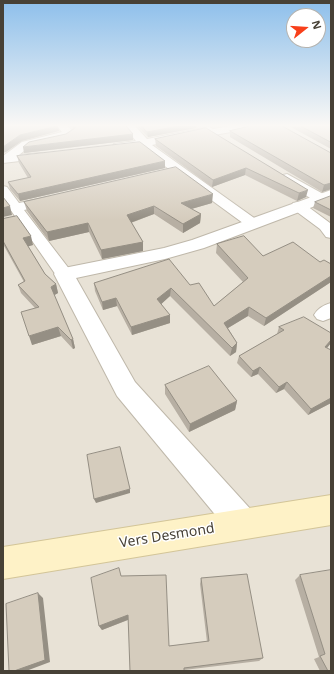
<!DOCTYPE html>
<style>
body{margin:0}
#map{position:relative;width:334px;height:674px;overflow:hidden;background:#f4f0e8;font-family:"Noto Sans",sans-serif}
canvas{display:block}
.frame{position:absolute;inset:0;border:4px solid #474136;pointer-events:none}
.north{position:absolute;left:286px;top:8px;width:40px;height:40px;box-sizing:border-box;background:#fff;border:1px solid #b5b3af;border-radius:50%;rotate:73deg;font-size:11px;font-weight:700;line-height:16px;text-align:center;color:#474136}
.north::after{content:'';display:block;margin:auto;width:14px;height:18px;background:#f8401b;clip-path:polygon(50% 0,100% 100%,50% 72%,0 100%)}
</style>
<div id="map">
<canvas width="334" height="674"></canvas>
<div class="frame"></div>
<div class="north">N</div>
</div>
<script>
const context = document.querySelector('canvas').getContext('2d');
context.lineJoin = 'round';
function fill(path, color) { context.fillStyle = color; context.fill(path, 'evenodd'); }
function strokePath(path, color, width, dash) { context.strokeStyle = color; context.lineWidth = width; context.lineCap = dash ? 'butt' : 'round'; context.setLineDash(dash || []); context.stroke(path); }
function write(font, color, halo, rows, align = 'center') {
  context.font = font + ' "Noto Sans",sans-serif'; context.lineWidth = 3; context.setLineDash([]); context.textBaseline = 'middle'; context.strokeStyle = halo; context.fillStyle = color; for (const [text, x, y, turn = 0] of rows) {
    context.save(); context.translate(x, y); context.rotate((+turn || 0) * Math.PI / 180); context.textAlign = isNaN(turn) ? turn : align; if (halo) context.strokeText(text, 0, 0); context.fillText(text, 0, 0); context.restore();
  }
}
const residential = new Path2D(`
 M3,126H331V671H3Z`);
const minor = new Path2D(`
 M57,126H68L74,133L67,138L30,146L19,155L41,153L47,156L45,158L3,163V156L22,142L62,132Z
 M124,126H135L147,139L209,127L213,129L230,126H253L248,129L214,135L209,133L152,145L257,220L259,223L257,226L252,227L247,226L147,153L141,147L114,148L113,146L114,144L136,141Z
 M287,174L325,195L326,198L325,201H315L283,181L281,178L283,175Z
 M3,186L7,187L19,203L49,197L54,198L55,201L54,204L24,210L70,270L72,274L70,278L64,279L58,278L3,199Z
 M298,202L303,203L330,223L331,238L326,237L320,229L293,209L291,206L293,203Z
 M331,303V318L323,321L317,319L314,315C318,308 324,305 331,303Z`);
const tertiary = new Path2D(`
 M331,190V200L204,248L165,259L76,278L135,382L254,513L258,524L254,535L243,539L232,535L117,396L54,274L57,270L64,268L164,248L192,240Z`);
const secondary = new Path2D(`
 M331,495V525L3,579V547Z`);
const wall = new Path2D(`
 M70,126H126L133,134V140L24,153L66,134L73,129Z
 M137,126H197L196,128L148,137Z
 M289,126H331V149Z
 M206,128L306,197L297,201L245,175L212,187L156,146L155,139Z
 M230,131L331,153V189L322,192L230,137Z
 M17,156L165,168L20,201L10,189L8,182L28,178L19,163Z
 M331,196V217L313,208L315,202Z
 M24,202L212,203L191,209L201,214L200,223L183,233L154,214L131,223L143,242V251L102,259L89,232L49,241L27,211Z
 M3,219L33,245L28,246L45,274L56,284L58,293L54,295L73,339L75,348L73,349L61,336L32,345L35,308L21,293L18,285L24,282L3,244Z
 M217,244L263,256L331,264V282L264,326L248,316L228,328L237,343L236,352L230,356L170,296L161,304L170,323L132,335L117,306L103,310L95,291L94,283L190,285L214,306L243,282L216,253Z
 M279,327L331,333V343L327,348L331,403L308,415L284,389L276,393L258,374L251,377L237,363L239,356L277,334Z
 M165,385L237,401L235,410L189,432L165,394Z
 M300,575L331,671H320L314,659L319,657L295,580Z
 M122,576L169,646L207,642L200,584L201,578L263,658L259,661L184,670L128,620L102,630L99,626Z`);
const shadedWall = new Path2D(`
 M58,126L59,131L22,141L6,152L3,153V147L20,135Z
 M179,126H197L196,128L148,137L147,132Z
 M133,134V140L24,153L23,147Z
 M165,161V168L20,201L18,194Z
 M246,168L245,175L212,187L213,180Z
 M331,183V189L322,192L324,185Z
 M308,190L306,197L297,201L299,193Z
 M213,194L212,203L181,212V203Z
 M10,206L12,215L3,217V208Z
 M154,206V214L127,224V215Z
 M201,214L200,223L183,233V224Z
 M88,223L89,232L49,241L47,232Z
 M31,236L33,245L26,247L23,238Z
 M143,242V251L102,259L101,250Z
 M331,276V282L264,326L266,318Z
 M56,284L58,293L53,296L51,287Z
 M171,288L170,296L158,307L157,299Z
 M116,298L117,306L103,310L102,302Z
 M249,307L248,316L223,331L224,323Z
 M170,315V323L132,335L131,327Z
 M58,327L61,336L32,345L29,336Z
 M73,339L75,348L73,349L71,340Z
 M331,340V343L322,354L325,347Z
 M237,343L236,352L230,356L232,348Z
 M260,367L258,374L251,377L253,371Z
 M287,382L284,389L276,393L279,387Z
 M331,398V403L308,415L311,409Z
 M237,401L235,410L189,432L190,424Z
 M130,489V493L96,503L94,499Z
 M38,593L43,598L50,662L26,671H14Z
 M128,615L130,619L102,630L99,626Z`);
const building = new Path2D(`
 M3,126H57L20,135L3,147Z
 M73,126H126L133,134L23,147L29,142L66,134L75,128Z
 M142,126H179L147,132Z
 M250,126H282L331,153V183L324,185L230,131Z
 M301,126H331V142Z
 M206,128L308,190L299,193L246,168L213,180L155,139Z
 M140,142L165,161L18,194L8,182L31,177L17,156Z
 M176,167L213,194L181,203L201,214L183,224L154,206L127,215L143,242L101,250L88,223L47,232L24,202Z
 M331,196V210L315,202Z
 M3,197L10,206L3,208Z
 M17,216L31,236L23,238L45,274L56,284L51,287L73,339L71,340L58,327L29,336L21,312L39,307L18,285L25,281L3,241V219Z
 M244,236L263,256L293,242L320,262L324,260L331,264V276L266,318L249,307L224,323L237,343L232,348L171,288L157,299L170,315L131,327L116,298L102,302L94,283L169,259L190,285L199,283L214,306L248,278L217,244Z
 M304,317L331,333V340L325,347L331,350V398L311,409L287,382L279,387L260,367L253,371L239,356L284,330L279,327Z
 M209,366L237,401L190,424L165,385Z
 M120,447L130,489L94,499L87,455Z
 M119,568L121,576L166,575L169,646L209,641L201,578L247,574L263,658L184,668V671H130L128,615L99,626L91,578Z
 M331,570V671H328L320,656L325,654L300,575Z
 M38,593L45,660L14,671H9L6,604Z`);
const nearStreetnames = [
 ["Vers Desmond",167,536,-9]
];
fill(residential, '#e8e2d6');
strokePath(minor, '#bfb8aa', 2);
strokePath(tertiary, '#bfb8aa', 2);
strokePath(secondary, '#d3c598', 2);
fill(minor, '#fff');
fill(tertiary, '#fff');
fill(secondary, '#fef2c7');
fill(wall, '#b7afa3');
fill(shadedWall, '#958f84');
fill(building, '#d5ccbd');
strokePath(building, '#958f84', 1);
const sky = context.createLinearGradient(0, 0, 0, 220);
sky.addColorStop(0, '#8dbfeb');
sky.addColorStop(0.57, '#faf8f5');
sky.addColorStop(1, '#faf8f500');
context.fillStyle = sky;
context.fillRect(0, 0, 334, 220);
write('14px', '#474136', '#fff', nearStreetnames);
</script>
